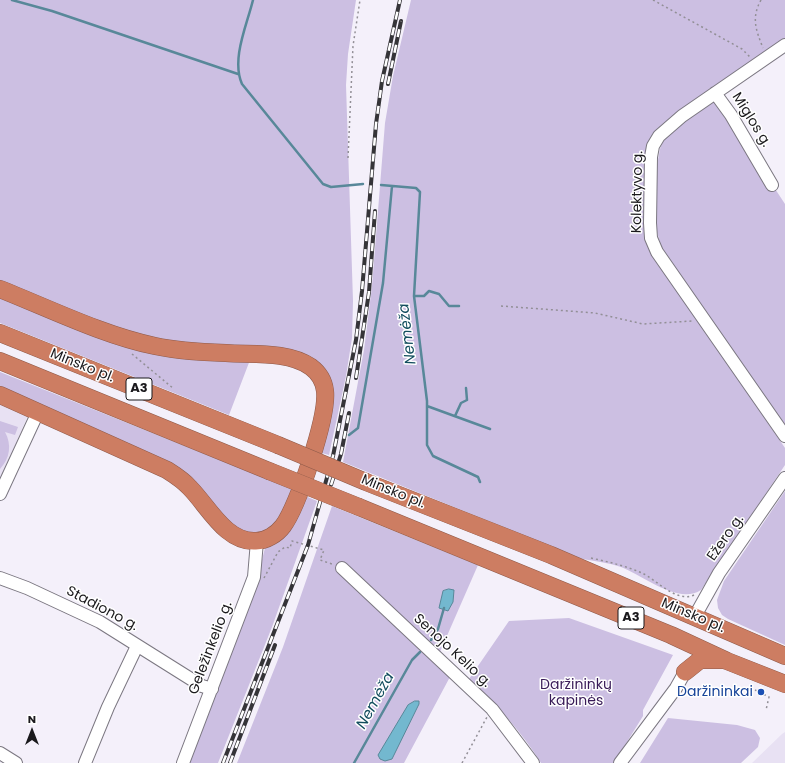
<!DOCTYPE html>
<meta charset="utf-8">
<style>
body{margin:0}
#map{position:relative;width:785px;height:763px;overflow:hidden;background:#f4f0fa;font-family:Poppins,sans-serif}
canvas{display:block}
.north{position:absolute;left:12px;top:711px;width:40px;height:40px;-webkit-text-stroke:3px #fff;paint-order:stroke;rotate:0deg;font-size:11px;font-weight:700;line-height:16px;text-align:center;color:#1a191c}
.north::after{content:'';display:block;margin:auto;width:14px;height:18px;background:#1a191c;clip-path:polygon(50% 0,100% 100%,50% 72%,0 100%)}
</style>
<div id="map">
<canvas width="785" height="763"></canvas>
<div class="north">N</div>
</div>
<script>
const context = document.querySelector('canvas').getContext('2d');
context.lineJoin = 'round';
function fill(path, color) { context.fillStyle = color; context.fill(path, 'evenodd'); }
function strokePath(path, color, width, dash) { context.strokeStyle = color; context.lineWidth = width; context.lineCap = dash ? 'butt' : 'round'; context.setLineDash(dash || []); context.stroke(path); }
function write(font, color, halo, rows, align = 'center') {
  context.font = font + ' Poppins,sans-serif'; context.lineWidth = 3; context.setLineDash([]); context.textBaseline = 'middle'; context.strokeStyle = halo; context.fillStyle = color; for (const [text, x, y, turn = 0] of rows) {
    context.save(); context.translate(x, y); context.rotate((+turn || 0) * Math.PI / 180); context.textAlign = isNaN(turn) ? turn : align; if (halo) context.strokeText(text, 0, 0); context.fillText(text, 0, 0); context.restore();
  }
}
const built = new Path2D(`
 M0,403L28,415L0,481Z
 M785,732V763H752L782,734Z`);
const green = new Path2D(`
 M0,0H356L348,54L346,85L353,301L352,338L346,376L329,455L318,452L329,414L314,363L165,341L116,328L0,282Z
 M411,0H785V40L652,137L657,259L785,448V465L701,590C678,605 644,576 621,567C609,563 595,561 582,559L343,462L364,350L372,286L385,123L393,76Z
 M716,99L785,204V432L662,250L655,225L657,165L660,149L664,138L672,131Z
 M0,295L118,341L250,360L229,415L0,323Z
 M0,372L295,490L286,512L264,535L238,531L193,483L0,390Z
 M0,421L18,427L15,435L5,432C12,445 10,458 0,469Z
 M785,491V645L728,619L722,615L718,608L717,600L724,581Z
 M303,495L317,501L272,627L218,763H187L256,583L265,548Z
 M332,506L478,565L436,661L451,675L404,763H237L283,647Z
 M569,618L673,655L643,710V716L614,763H541C521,731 497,705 469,679L509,621Z
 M668,718L737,725L755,730L760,738L758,747L741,763H640Z`);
const water = new Path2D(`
 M449,589L454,590L453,602L448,611L439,608L443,591Z
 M415,701H419V704L392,759L385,761L380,759L378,755L408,705Z`);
const stream = new Path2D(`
 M12,0L52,11L238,74
 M253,0C247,25 231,59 242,84L323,184L331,187L363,184
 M381,185L416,188L420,192L414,296L427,401V445L433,456L478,477L480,482
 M414,296H424L429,291L439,294L449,306H459
 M427,406L490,429
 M455,416L461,403L467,400L466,388
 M349,435L358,428L383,283L392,186
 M431,640L438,629L444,608
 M354,763L412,660L420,652`);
const path = new Path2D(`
 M653,0L742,49L750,57
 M761,0C751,18 756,30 763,48
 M348,158L353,46L360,0
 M501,306L595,313L643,324L692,321
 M132,354L174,389
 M591,558C609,562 626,566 642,573C657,580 676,603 694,595
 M264,578L278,552L285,547L290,548L292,541L324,550L320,560L332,564
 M755,690L769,697L766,710
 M462,763L487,717`);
const minor = new Path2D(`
 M785,45L682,116L659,136L653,146L651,157L650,223L651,238L657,252L785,436
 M715,93L731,115L772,185
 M0,494L38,412
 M342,568L492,709L533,763
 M0,578L27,588L100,622L202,686L212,689
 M695,616L719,573L785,478
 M0,753L16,763
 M85,763L108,707L137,646
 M183,763L254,577L257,541
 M620,763L676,688L685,672`);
const highway = new Path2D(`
 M0,289C48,308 105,336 155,346C178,351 202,352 226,353C252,355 288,351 311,367C319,373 324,382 325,391C328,416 298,506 283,526C277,534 266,541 256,541C226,543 208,506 190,488C184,481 175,475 167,470L0,395
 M0,333L278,445
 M0,361L269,471
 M366,482L551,555L785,656
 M359,507L671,635L727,661L785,684
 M685,672L700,660H723`);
const rail = new Path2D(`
 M388,84L401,21
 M356,378L369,292L375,211
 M331,485L341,454L349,413
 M223,763L308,545L333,456L356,340L362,291L376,124L382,81L400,0
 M230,763L275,645`);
const highwayBridge = new Path2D(`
 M278,445L366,482
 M269,471L359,507`);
const markers = [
 [761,692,4,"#1a4fb4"]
];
const shields = [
 [139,389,26],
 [631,618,26]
];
const shieldNames = [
 ["A3",139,389],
 ["A3",631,618]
];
const streetNames = [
 ["Miglos g.",751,120,58],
 ["Kolektyvo g.",638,192,-89],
 ["Minsko pl.",82,366,22],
 ["Minsko pl.",393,492,22],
 ["Ežero g.",726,538,-55],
 ["Stadiono g.",102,609,28],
 ["Minsko pl.",693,616,23],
 ["Geležinkelio g.",211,648,-69],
 ["Senojo Kelio g.",452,651,43]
];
const parkNames = [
 ["Daržininkų",576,685],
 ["kapinės",576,701]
];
const transitNames = [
 ["Daržininkai",753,692]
];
const waterNames = [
 ["Nemėža",408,334,-97],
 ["Nemėža",376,701,-61]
];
fill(built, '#e8e1f3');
fill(green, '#ccbfe2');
fill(water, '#73b8cf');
strokePath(water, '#588899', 1);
strokePath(stream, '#588899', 2.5);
strokePath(minor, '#7b7781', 14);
strokePath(highway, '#8e5a4a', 18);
strokePath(path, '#928f96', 1.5, [2, 3]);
strokePath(minor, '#fff', 12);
strokePath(highway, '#cd7d62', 17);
strokePath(rail, '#353438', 4);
strokePath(rail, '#fff', 2.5, [8]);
strokePath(highwayBridge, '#8e5a4a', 18, []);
strokePath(highwayBridge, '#cd7d62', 17);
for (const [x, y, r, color] of markers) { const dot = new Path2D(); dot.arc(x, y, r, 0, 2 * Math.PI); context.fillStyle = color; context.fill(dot); strokePath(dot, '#fff', 1.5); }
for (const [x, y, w] of shields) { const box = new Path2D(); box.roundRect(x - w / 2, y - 11, w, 22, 3); context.fillStyle = '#fff'; context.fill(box); strokePath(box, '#1a191c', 1); }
write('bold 13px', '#1a191c', null, shieldNames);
write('14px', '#1a191c', '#fff', streetNames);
write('14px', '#391b58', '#fff', parkNames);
write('14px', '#164399', '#fff', transitNames, 'right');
write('italic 15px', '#124d5e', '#fff', waterNames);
</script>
